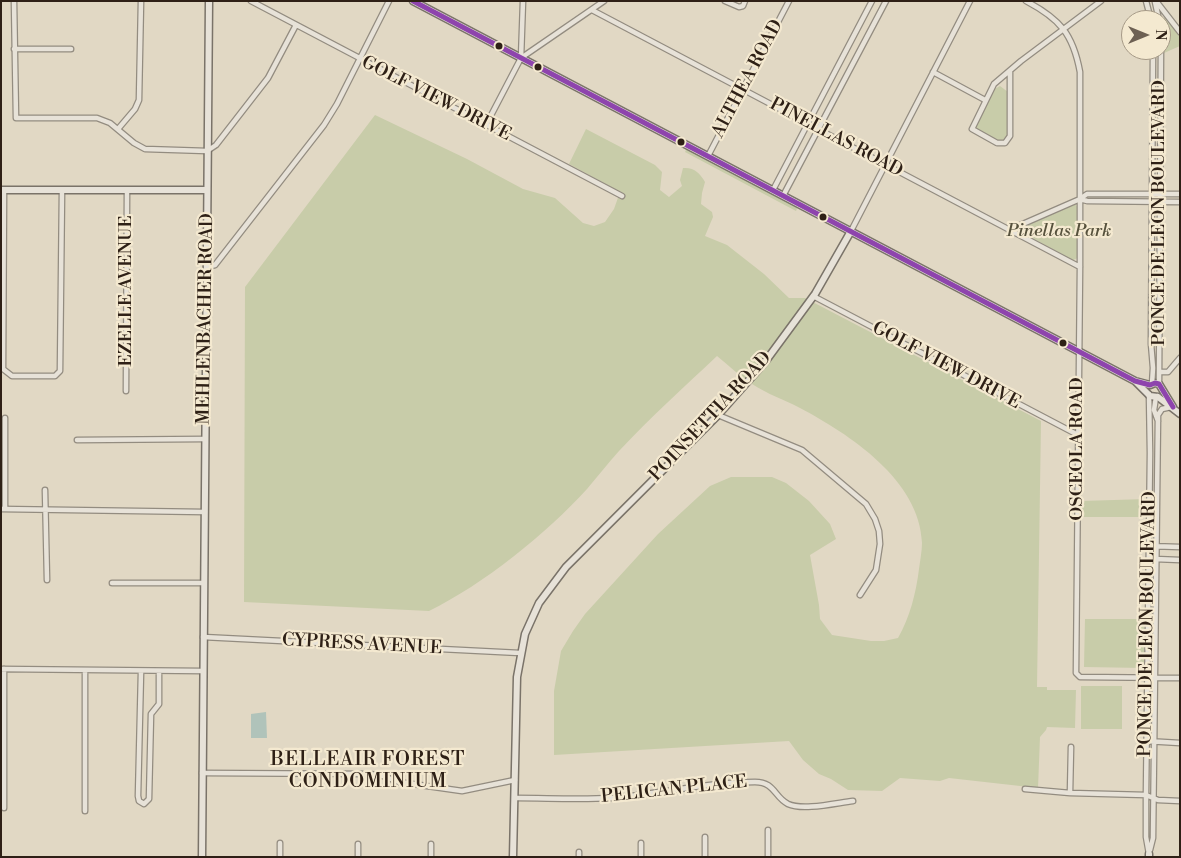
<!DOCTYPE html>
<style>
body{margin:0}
#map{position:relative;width:1181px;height:858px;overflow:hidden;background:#e1d8c4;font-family:"Libre Bodoni",serif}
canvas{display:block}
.frame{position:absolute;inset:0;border:2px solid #2e2016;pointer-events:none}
.north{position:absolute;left:1121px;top:10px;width:50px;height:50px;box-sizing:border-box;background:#f4e9d0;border:1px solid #a59986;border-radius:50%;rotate:90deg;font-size:14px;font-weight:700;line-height:20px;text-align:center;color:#2e2016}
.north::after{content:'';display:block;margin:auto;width:18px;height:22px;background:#6d6053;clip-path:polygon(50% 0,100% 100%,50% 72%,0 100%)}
</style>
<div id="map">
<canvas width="1181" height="858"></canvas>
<div class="frame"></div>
<div class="north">N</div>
</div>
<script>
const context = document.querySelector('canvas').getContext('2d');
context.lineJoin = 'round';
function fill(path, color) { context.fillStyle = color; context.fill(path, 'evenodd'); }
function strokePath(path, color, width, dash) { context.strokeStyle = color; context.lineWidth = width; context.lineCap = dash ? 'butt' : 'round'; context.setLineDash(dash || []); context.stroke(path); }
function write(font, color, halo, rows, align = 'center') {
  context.font = font + ' "Libre Bodoni",serif'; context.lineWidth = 4.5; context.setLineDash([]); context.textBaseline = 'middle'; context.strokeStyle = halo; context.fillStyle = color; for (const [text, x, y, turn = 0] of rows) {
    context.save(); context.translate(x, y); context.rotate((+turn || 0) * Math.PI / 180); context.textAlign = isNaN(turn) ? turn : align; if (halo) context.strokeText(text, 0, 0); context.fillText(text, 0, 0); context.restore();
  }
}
const green = new Path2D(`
 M1164,17L1180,37V46L1164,53L1162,22Z
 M1000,86L1008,92V136L1005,140L1000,142L975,128L993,90Z
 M375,115L467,159L523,189L555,198L583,223L594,226L605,222L614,209L620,192L569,164L586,129L655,165L662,172L660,190L669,197L682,186L680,180L683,168C694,167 700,173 705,182L702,193L701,204L712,212L713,217L705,236L727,245L764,274L789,298H805L1041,421L1037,687H1047V690H1076L1075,728L1047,727L1046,730L1040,737L1038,788L949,778L940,781L900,778L882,791L848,790L831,779L819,774L803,760L789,741L554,755V691L561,651L573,631L585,614L658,534L710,486L731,477H772L786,483L809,501L830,524L836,539L810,555L819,605L820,619L832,635L871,641H884L898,638C910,617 916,593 919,569C920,561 922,551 922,543C920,480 849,434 800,408C785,400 767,394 752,384C740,376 728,365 717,356C684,387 650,418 619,451C608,463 598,476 587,489C546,534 484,584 429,611L244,602L245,287Z
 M687,148L798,206L796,211L685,152Z
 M1074,205H1076L1078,208V257L1076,259L1073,260L1021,232L1023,227Z
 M1147,499V517H1081V501Z
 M1085,619H1144V668L1084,667Z
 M1081,686H1122V729H1081Z`);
const water = new Path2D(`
 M266,712L267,738H251V714Z`);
const street = new Path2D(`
 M14,1L16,118H97L110,123L134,143L145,149L207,151L216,145L268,78L296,25
 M251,1L622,196
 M725,1L739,7L743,6L745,1
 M1026,1C1060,19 1073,34 1080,72V267L1076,673L1080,677L1180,678
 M1146,1L1151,20
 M1156,1L1180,32
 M1155,2L1159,20
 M592,10L1080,267
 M14,49H71
 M521,58L523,1
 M933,72L985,100
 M1010,72V136L1005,143H997L972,129L994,84L1021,61L1101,1
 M486,125L521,58L604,1
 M118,129L135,109L139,100L141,1
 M708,156L789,1
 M4,190L3,369L12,376H55L60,371L62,190
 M773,190L872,1
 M783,196L886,1
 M1080,199L1087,201L1180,202
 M1009,230L1080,199L1087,194H1180
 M851,231L970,1
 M207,267L215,265L324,125L337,104L389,1
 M813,296L1078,435
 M1159,372H1168L1180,358
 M1152,384L1153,368L1151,344L1153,50
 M1159,384L1161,42
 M126,391L127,190
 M1156,397L1154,410L1158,421
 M718,415L802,450L866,504L875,519L879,531L880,544L876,570L860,595
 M5,418V509
 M77,440L205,439
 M45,490L47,580
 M1,509L205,512
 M1149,546L1180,547
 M1155,559L1180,560
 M112,583H203
 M203,637L520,653
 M1,669L203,671
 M4,669V808
 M141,672L138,796L139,801L144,804L149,799L151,714L159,704V672
 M1146,741L1180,743
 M202,773L370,774L383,776L399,782L462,791L515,780
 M1025,789L1070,793L1146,795L1158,800L1180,801
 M1070,793L1071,747
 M516,798C547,798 579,800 611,798C659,794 707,782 755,782C775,782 774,797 788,804C803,811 836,803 853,801
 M85,811V671
 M431,844V857
 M1150,850L1153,838L1158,415L1162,409L1171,407
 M1149,854L1146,837V795L1150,453L1149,394
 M280,857V843
 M358,857V844
 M579,857V852
 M641,857V843
 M705,857V837
 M768,857V830`);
const secondary = new Path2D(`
 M413,1L1135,381L1150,385L1155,383L1159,384L1173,407
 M1,190H207
 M1135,381L1150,396L1158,397
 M1158,397L1180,414
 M202,857L209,1
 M513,857L517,677L525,634L539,603L566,567L718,415L765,362L815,294L851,231
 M1149,857V854`);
const bus1 = new Path2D(`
 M413,1L1135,381L1150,385L1155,383L1159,384L1173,407`);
const markers = [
 [499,46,4.5,"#2e2016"],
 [538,67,4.5,"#2e2016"],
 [681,142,4.5,"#2e2016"],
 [823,217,4.5,"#2e2016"],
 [1063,343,4.5,"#2e2016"]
];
const streetNames = [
 ["ALTHEA ROAD",748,79,-62],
 ["GOLF VIEW DRIVE",436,99,27],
 ["PINELLAS ROAD",836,138,28],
 ["PONCE DE LEON BOULEVARD",1160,213,-90],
 ["EZELLE AVENUE",127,291,-90],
 ["MEHLENBACHER ROAD",206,319,-89],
 ["GOLF VIEW DRIVE",946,366,28],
 ["POINSETTIA ROAD",711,417,-47],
 ["OSCEOLA ROAD",1078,449,-90],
 ["PONCE DE LEON BOULEVARD",1148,624,-89],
 ["CYPRESS AVENUE",362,645,3],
 ["PELICAN PLACE",674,790,-6]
];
const parkNames = [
 ["Pinellas Park",1059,232]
];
const neighbourhoodNames = [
 ["BELLEAIR FOREST",368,760],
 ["CONDOMINIUM",368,782]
];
fill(green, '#c8cca9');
fill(water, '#b0c3ba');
strokePath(street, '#938c80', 7);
strokePath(secondary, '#7a7369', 9);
strokePath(street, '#e7e2d8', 4.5);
strokePath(secondary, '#e7e2d8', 6);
strokePath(bus1, '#8e44ad', 5);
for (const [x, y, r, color] of markers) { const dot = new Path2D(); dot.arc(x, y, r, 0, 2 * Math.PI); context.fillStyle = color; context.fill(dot); strokePath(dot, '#f4e9d0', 2); }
write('18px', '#2e2016', '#f4e9d0', streetNames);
write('italic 18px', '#56513c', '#f4e9d0', parkNames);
context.letterSpacing = '1px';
write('19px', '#2e2016', '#f4e9d0', neighbourhoodNames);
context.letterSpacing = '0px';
</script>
